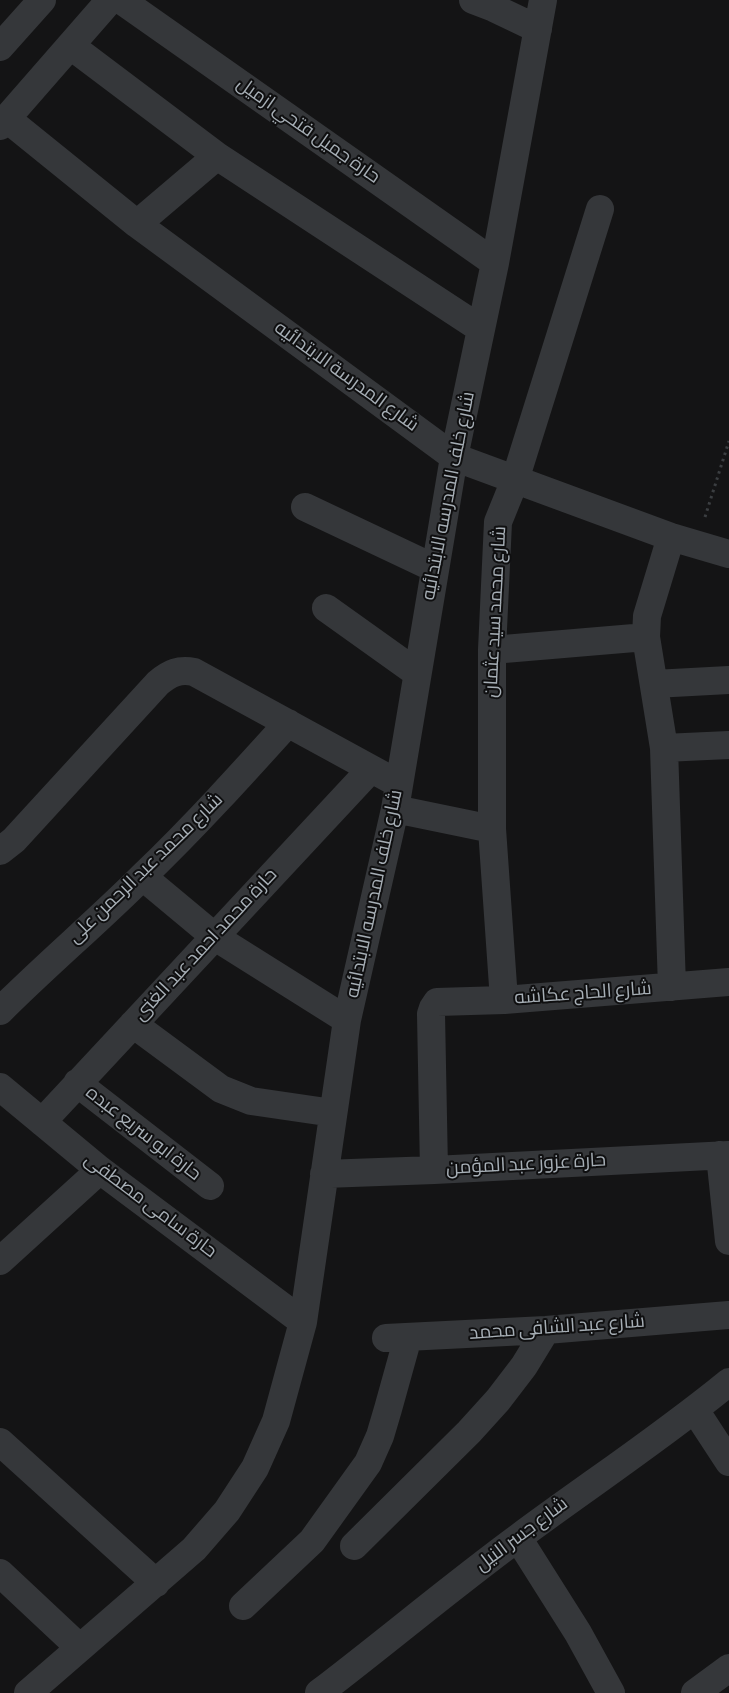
<!DOCTYPE html>
<meta charset="utf-8">
<style>
body{margin:0}
canvas{display:block;background:#141415}
</style>
<canvas width="729" height="1693"></canvas>
<script>
const context = document.querySelector('canvas').getContext('2d');
context.lineJoin = 'round';
function strokePath(path, color, width, dash) { context.strokeStyle = color; context.lineWidth = width; context.lineCap = dash ? 'butt' : 'round'; context.setLineDash(dash || []); context.stroke(path); }
function write(font, color, halo, rows, align = 'center') {
  context.font = font + ' "Sofia Sans Condensed",Cairo,sans-serif'; context.lineWidth = 4; context.setLineDash([]); context.textBaseline = 'middle'; context.strokeStyle = halo; context.fillStyle = color; for (const [text, x, y, turn = 0] of rows) {
    context.save(); context.translate(x, y); context.rotate((+turn || 0) * Math.PI / 180); context.textAlign = isNaN(turn) ? turn : align; if (halo) context.strokeText(text, 0, 0); context.fillText(text, 0, 0); context.restore();
  }
}
const path = new Path2D(`
 M705,517L729,441`);
const minor = new Path2D(`
 M121,0L495,263
 M473,0L494,8L538,29
 M71,46L217,156L481,329
 M0,47L42,0
 M7,119L137,224L454,457L671,537L729,554
 M0,126L110,0
 M137,224L217,156
 M305,507L434,568
 M671,537L647,616L646,637L664,748L672,987
 M326,608L417,673
 M492,650L646,637
 M654,684L729,680
 M664,748L729,745
 M395,809L492,829
 M0,851L14,840L158,683C170,673 179,669 194,672L399,784
 M143,877L215,937L347,1020
 M504,1000L492,829V650L498,522L515,480L600,209
 M0,1011C47,964 97,922 144,875C194,827 241,775 288,723
 M133,1024L221,1089L251,1101L333,1113
 M77,1083L210,1186
 M0,1087L100,1170L303,1322
 M42,1122L371,769
 M720,1155L729,1241
 M434,1170L431,1014L433,1008L437,1002L504,1000L729,982
 M324,1174L434,1170L729,1155
 M0,1261L100,1170
 M386,1338L546,1330L729,1315
 M695,1410L729,1462
 M0,1442L156,1583
 M518,1538L578,1633L611,1693
 M354,1546L469,1432L498,1400L524,1366L546,1330
 M0,1573L80,1648
 M243,1606L312,1541L368,1463L380,1436L388,1409L408,1337
 M28,1693L194,1549L227,1511L255,1468L276,1421L303,1322L347,1020L395,809L454,457L495,263L543,0
 M319,1693C386,1642 451,1587 519,1537C589,1485 662,1437 729,1382
 M695,1693L729,1668`);
const streetNames = [
 ["حارة جميل فتحي ازميل",308,131,35],
 ["شارع المدرسة الابتدائيه",346,377,36],
 ["شارع خلف المدرسه الابتدائيه",449,496,-79],
 ["شارع محمد سيد عثمان",496,612,-87],
 ["شارع محمد عبد الرحمن على",146,869,-44],
 ["شارع خلف المدرسه الابتدائيه",375,894,-78],
 ["حارة محمد احمد عبد الغنى",206,945,-47],
 ["شارع الحاج عكاشه",583,994,-4],
 ["حارة ابو سريع عبده",143,1134,38],
 ["حارة عزوز عبد المؤمن",526,1165,-3],
 ["حارة سامى مصطفى",150,1206,37],
 ["شارع عبد الشافى محمد",557,1328,-4],
 ["شارع جسر النيل",522,1535,-37]
];
strokePath(path, '#3b3e41', 3, [2.5, 4]);
strokePath(minor, '#35373a', 28);
write('19px', '#a6aeb5', '#0f0f10', streetNames);
</script>
